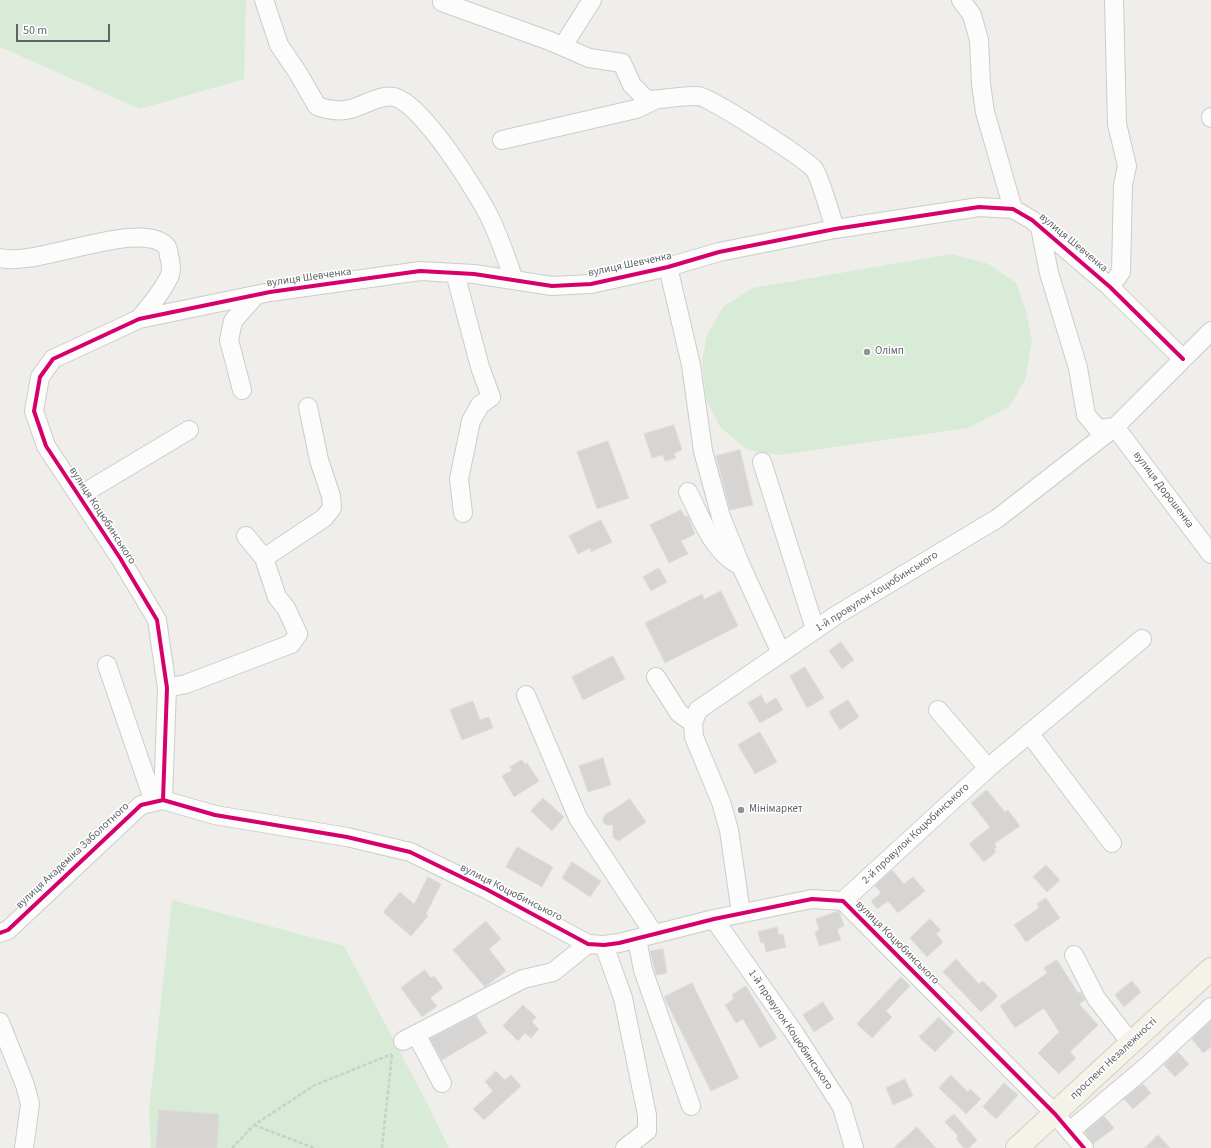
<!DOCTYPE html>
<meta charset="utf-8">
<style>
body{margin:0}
#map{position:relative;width:1211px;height:1148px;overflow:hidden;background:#efeeea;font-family:"Source Sans 3",sans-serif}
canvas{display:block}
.scale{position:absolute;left:16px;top:24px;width:94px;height:18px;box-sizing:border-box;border:2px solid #5f6368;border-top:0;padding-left:5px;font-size:12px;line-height:14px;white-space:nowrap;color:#5f6368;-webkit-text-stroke:3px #fff;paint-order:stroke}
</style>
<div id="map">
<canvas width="1211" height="1148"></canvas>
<div class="scale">50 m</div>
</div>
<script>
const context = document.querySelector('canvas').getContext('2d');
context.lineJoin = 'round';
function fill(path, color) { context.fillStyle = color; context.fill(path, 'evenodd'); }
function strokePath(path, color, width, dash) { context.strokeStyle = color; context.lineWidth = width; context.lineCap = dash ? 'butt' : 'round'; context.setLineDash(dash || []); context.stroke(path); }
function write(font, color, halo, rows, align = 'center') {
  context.font = font + ' "Source Sans 3",sans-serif'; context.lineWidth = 3; context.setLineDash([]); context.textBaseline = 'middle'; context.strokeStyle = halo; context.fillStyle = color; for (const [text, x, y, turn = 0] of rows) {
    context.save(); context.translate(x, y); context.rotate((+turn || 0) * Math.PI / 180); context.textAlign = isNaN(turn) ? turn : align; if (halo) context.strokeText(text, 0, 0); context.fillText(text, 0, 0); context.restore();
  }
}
const green = new Path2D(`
 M0,0H246L244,79L140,109L0,47Z
 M951,254L989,264L1016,283L1026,311L1032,342L1025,380L1009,407L968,428L779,455L747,450L720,427L706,399L702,362L707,335L724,306L753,288Z
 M172,900L344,946L427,1103L449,1148H151L149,1110Z`);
const building = new Path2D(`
 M674,425L682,450L674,453L676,458L665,461L663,455L652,458L644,434Z
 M608,441L629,498L597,509L577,452Z
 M740,450L753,505L730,510L716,456Z
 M681,510L685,517L688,516L695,534L681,541L688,554L669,563L650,525Z
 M601,520L612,542L591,552L590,548L578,554L569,536Z
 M659,568L667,582L651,591L643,577Z
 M721,591L738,626L665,663L645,623L702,594L704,599Z
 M841,642L854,660L842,669L829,651Z
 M613,656L625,679L583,700L572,677Z
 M805,667L824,698L807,708L790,676Z
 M761,695L766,704L776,698L783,710L760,723L748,703Z
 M848,700L859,717L840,730L829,712Z
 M473,701L480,720L489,717L493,728L462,740L450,710Z
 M760,732L777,762L755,774L738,745Z
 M603,758L611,785L588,792L579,766Z
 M522,760L525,764L527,763L539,781L514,797L502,776L512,770L510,767Z
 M987,790L1005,812L1008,810L1020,826L994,844L997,847L994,849L996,852L984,862L969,844L990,827L971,803Z
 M543,798L564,817L552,831L531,811Z
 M630,799L646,822L619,841L615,839L613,837V825H606L603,822V818L605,815Z
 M517,847L553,867L542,887L506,867Z
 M572,862L601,881L590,897L562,878Z
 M1046,865L1060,880L1047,892L1033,877Z
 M892,870L904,884L913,877L925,891L898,913L888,901L877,909L871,901L881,893L875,886Z
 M428,877L441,884L426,914L428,916L411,936L383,912L400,892L414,904Z
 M1046,898L1060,918L1026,942L1014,925L1039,908L1037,904Z
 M839,911L844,926L837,929L841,940L819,946L815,932L819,930L816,919Z
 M930,919L941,930L936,934L943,942L927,957L910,938Z
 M486,921L501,939L489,949L506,971L485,987L453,950Z
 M777,927L779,935L783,934L786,947L766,952L764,942L761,943L758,932Z
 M663,949L667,973L656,975L650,951Z
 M956,959L979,984L983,981L998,996L981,1012L943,972Z
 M1057,960L1078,993L1081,992L1085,1000L1079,1004L1098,1025L1070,1052L1076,1058L1059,1074L1038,1053L1059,1032L1044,1008L1015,1028L1000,1006L1047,973L1044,968Z
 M425,970L431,978L434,976L443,988L430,998L437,1006L422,1017L401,988Z
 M901,977L910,986L886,1011L892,1017L872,1038L857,1024Z
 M1132,981L1141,992L1124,1007L1115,995Z
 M692,983L739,1078L711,1091L664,997Z
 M746,986L777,1038L760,1048L743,1019L736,1023L725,1005L734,999L732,995Z
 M823,1002L834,1019L814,1032L803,1015Z
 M523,1005L536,1017L532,1022L539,1029L531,1038L525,1033L518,1041L503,1026Z
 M476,1015L487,1033L442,1060L430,1039Z
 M939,1017L954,1032L935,1052L919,1037Z
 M1211,1021V1047L1203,1053L1192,1039Z
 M1178,1052L1189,1064L1175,1077L1164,1065Z
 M496,1071L505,1080L511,1075L521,1086L484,1120L473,1109L493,1091L485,1082Z
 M951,1075L968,1092L970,1089L981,1099L966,1114L939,1088Z
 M905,1079L913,1096L893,1105L886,1088Z
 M1004,1083L1018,1095L996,1119L983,1107Z
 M1143,1084L1151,1093L1133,1109L1124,1099Z
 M159,1110L219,1114L217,1148H156Z
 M954,1114L977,1140L969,1148H964L956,1139L958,1136L945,1122Z
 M1104,1116L1114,1128L1093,1144L1085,1132Z
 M917,1127L936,1148H894Z
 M1158,1135L1170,1148H1145Z`);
const path = new Path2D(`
 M254,1125L314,1148
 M232,1148L254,1125L315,1085L392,1054
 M382,1148L392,1054`);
const minor = new Path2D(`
 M264,0L279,45L298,73L317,106C328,110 339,112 350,109C364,106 380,94 394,97C422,103 478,193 491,220C500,239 507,260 514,280
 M961,0L972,15L979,40L981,84L985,112L1013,209
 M442,2L550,41L589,58L622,63L632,85L647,100C664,100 681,95 698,96C709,96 804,158 814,169C819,175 832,219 835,229
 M563,46L592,0
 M1211,117V118
 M502,140L636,109L655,100
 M1040,227L1049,273L1078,368L1086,415L1098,429L1115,427L1211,554
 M0,258C35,268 143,217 167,247C168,249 169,253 169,256C171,261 172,272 169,277C162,292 150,306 139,319
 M668,267L691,365L703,451L721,517L741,566L781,653
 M455,273L480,367L491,397L480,405L471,421L459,479L463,513
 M1110,287L1121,272L1123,185L1127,166L1117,124L1114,0
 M242,390L229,340L233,321L256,295
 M762,462L815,629
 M688,492C701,517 712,550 737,564
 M79,496L189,430
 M264,558L324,518L332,508L331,496L319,460L308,407
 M107,665L154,802
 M656,677L679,713L693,723
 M167,688L186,684L291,644L298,634L286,608L277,597L264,558L246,536
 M526,695L578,818L654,934
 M938,710L988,768
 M1029,733L1112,843
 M163,800L167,688L157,620L120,558L46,446L34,411L40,377L53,359L139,319L270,292L420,271L474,274L552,286L591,284L668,267L719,252L835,229L979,207L1013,209L1032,220L1110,287L1183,359
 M843,901L988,768L1142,639
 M741,913L729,830L721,802L694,737L693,723L698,710L835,616L998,518L1115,427L1211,331
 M714,919L795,1034L842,1107L854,1148
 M0,933L8,930L141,805L163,800L215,815L347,837L410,852L486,889L588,944L604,945L619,943L714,919L812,899L843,901L1055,1114L1084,1148
 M637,939L643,970L691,1106
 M604,945L623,998L647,1115V1131L625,1148
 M1074,955L1096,998L1131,1043
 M0,1022L25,1085L30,1104L24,1148
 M416,1034L442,1083
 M403,1041L523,979L553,972L588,944
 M1070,1131L1146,1067L1211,1007`);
const major = new Path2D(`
 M1017,1148L1211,969`);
const cycleway = new Path2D(`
 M163,800L167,688L157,620L120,558L46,446L34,411L40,377L53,359L139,319L270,292L420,271L474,274L552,286L591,284L668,267L719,252L835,229L979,207L1013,209L1032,220L1110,287L1183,359
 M0,933L8,930L141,805L163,800L215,815L347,837L410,852L486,889L588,944L604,945L619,943L714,919L812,899L843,901L1055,1114L1084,1148`);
const markers = [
 [867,352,4,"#919496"],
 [741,810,4,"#919496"]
];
const streetNames = [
 ["вулиця Шевченка",1073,243,40],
 ["вулиця Шевченка",630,265,-12],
 ["вулиця Шевченка",309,278,-8],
 ["вулиця Дорошенка",1163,490,53],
 ["вулиця Коцюбинського",102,516,57],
 ["1-й провулок Коцюбинського",877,592,-32],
 ["2-й провулок Коцюбинського",916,834,-43],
 ["вулиця Академіка Заболотного",73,856,-43],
 ["вулиця Коцюбинського",511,893,27],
 ["вулиця Коцюбинського",897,943,45],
 ["1-й провулок Коцюбинського",790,1030,56],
 ["проспект Незалежності",1114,1059,-43]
];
const poiNames = [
 ["Олімп",875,352],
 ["Мінімаркет",749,810]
];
fill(green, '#d8ebd6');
fill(building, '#d6d5d3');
strokePath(building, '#deddd9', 1);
strokePath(minor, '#cbcccc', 20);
strokePath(major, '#d7ceb8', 24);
strokePath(path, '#cacfcc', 2.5, [4, 2]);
strokePath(minor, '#fdfcfc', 18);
strokePath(major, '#f4f2e9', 22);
strokePath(cycleway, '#d6006c', 4);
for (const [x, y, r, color] of markers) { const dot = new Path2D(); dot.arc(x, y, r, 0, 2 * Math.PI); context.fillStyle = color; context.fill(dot); strokePath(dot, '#fff', 1.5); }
write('11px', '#5f6368', '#fff', streetNames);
write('11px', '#5f6368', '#fff', poiNames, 'left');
</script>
